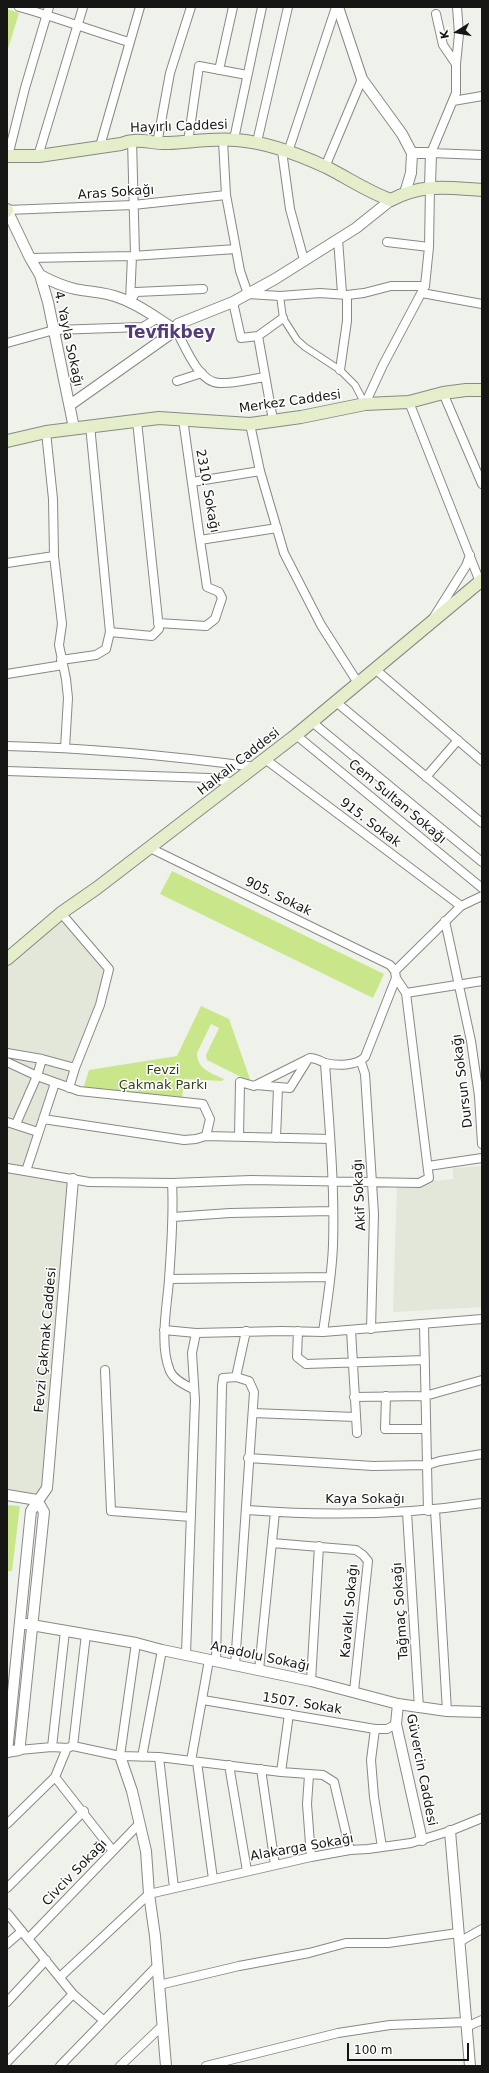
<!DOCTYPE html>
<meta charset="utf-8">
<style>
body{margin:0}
#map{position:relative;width:489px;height:2073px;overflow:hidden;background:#eff2eb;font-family:"DejaVu Sans",sans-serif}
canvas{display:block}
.frame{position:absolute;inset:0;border:8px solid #161714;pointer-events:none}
.north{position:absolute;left:437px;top:12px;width:40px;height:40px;-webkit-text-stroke:3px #fff;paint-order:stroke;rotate:259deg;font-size:11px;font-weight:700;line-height:16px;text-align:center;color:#161714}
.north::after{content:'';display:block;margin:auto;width:14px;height:18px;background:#161714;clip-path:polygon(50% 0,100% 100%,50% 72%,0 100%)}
.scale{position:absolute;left:347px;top:2043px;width:122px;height:18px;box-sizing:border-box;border:2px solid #161714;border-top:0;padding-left:5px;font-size:12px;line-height:14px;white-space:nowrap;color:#161714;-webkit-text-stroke:3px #fff;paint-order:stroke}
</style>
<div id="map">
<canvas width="489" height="2073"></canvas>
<div class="frame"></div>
<div class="north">K</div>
<div class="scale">100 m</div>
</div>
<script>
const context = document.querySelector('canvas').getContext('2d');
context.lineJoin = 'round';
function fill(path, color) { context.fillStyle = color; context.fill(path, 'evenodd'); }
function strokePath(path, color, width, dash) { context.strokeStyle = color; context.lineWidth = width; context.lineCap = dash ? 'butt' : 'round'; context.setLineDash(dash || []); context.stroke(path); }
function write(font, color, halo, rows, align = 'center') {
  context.font = font + ' "DejaVu Sans",sans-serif'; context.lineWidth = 3; context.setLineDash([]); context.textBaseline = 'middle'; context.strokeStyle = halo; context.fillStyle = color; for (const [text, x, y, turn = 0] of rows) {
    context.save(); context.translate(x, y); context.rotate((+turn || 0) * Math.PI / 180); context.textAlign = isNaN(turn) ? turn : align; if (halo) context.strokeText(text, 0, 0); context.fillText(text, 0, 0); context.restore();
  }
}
const built = new Path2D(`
 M62,917L109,969L69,1088L55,1083L26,1171L73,1179L47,1488L37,1500L7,1496V965Z
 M482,1166V1307L393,1312L397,1185L430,1179L437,1181L453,1179V1168Z`);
const green = new Path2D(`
 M7,9L19,13L7,52Z
 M172,871L384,974L373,998L160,894Z
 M201,1006L229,1019L251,1082L207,1060L206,1055L219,1028L211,1024L197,1053C197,1069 211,1073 224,1079L222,1081L184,1079L182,1099L83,1089L89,1070L177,1056Z
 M7,1505L20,1506L12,1571H7Z`);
const pedestrian = new Path2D(`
 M280,296L283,318L297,340L305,347L340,370L355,385L365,404`);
const minor = new Path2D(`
 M19,7C56,17 92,31 129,42
 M457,7L459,34L456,64V93L431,153L482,155
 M436,14L443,45L456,64
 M219,70L233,7
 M453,101L482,96
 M234,139L262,7
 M132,140L135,255
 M188,142L199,66L247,75
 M257,142L288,7
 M157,144L170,73L191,7
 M100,146L140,7
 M282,151L290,209L304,260
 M288,152L336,7
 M8,156L25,88L49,7
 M38,156L83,7
 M325,167L362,79
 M7,210L133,205L226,195
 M338,239L342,293
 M387,242L429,247
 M236,249L240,271L248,294L280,296L320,293L347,295L364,293L391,286H425
 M30,258L132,256L236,249L226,195L223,141
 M422,293L482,304
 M130,301L132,256
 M130,302L136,292L203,289
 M233,302L241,338L258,336
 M176,330C185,346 198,382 219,383C234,384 250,379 265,377
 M258,336L273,420
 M258,336L283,318
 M7,343L54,330L143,327L156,319
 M340,370L347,321V295
 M177,381L202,373
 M443,393L482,484
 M409,402L480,582
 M365,404L383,365L425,286L429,247L430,187
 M183,419L200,540L277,528
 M250,424L260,471L284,553L321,625L358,683
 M46,432L53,499L54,556L62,624L59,645L66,679L68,698L65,748
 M192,482L260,471
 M7,563L54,556
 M434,617L466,566L470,555
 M158,623L206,626L215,619L222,598L219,592L207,587L200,540
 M110,632L152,636L159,629L137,421
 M61,660L96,655L106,649L110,632L90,425
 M375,669L482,761
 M7,674L63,665
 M336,702L482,823
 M312,722L482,862
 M296,735L482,888
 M7,746C90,748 173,756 255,767
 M265,759L461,906
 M7,771L210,778L234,783
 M426,777L458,740
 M150,848L390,965L395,971
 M445,921L471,1041L479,1096L482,1144
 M395,971L461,906L482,896
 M406,993L482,981
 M7,1053L42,1059L75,1068L100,1005L109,969L61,913
 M7,1062L37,1076L79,1091L203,1104L210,1119L206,1136L196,1139L184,1140L43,1119
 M361,1062L365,1074L374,1214L371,1329
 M256,1085L290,1088L308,1059
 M69,1088L75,1068
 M7,1122L38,1132
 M16,1124L37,1076L42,1059
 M206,1136L330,1139
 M239,1137L240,1082L254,1086L310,1058C316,1058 320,1061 325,1063C337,1066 356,1066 365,1057L396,978L395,971
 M276,1138L278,1088
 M428,1166L482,1158
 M7,1168L89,1182L172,1183C174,1215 171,1248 169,1280C167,1307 159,1345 170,1371C174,1380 185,1385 193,1389
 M26,1171L55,1083
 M172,1183L251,1180L419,1183L429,1178L406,993L396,978
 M173,1217L230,1213L332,1211
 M169,1279L330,1277
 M424,1325L428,1511
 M164,1330L196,1333L282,1331L323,1332L482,1319
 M351,1330L357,1433
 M298,1331L297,1357L306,1364L425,1360
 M323,1332C327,1303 332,1274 333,1245C335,1185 329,1123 325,1063
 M105,1370L111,1511L191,1517
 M236,1377L246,1331
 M386,1396L385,1429H426
 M354,1397L425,1396L482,1380
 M253,1413L355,1417
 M248,1458L373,1466L427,1465L440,1461L482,1454
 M247,1510C325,1516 405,1515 482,1503
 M435,1510L447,1711
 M407,1512L419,1708
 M272,1543L356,1550L363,1555L368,1561L354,1691
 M65,1631L52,1747L67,1748L73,1746L120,1756L159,1757L281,1772L323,1775L334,1782L350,1850
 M186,1654L195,1400L192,1353L196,1333
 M216,1661L222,1386L223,1378L236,1377L249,1381L254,1392L235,1665
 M259,1670L275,1512
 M311,1681L319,1546
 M203,1700L375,1729H387L396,1724
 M375,1729L371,1760L374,1797L382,1847
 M73,1746L86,1634
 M19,1750L52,1747
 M120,1756L136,1643
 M142,1757L162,1650
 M159,1757L174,1888
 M191,1761L209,1660
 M197,1762L213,1879
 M229,1765L247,1871
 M261,1769L275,1865
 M281,1772L289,1714
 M309,1775L307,1804L311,1857
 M55,1777L113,1851
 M7,1824L55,1777L67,1748
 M7,1888L84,1811
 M7,1913L73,1994L103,2020
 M28,1939L139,1824
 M459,1942L482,1929
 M7,1944L22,1931
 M60,1977L149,1894L311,1857L350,1850L368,1849L411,1843L450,1831L482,1818
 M159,1985L239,1966L309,1953L346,1943H388L458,1933
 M7,2002L46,1960
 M466,2027L482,2020
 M7,2062L73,1994
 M60,2066L158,1965
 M120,2066L161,2027
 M206,2066L338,2033L390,2025L466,2022`);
const tertiary = new Path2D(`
 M338,7L362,79L402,134L412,153L411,173L405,193
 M412,153H431L430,187
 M7,210L30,258L40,275L48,302L74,428
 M40,275C51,281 62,286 75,289C89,292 106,292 120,298C141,305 157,319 176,330
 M70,405L176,330L178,324L233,302L275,279L356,228L391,200
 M7,1495L37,1500L44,1512L20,1744L19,1750L7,1752
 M20,1623L136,1643L162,1650L311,1681L398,1704L447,1711L482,1712
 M398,1704L396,1724L422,1840
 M7,1752L31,1511L47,1488L73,1179
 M120,1756L132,1791L146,1851L149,1894L155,1936L166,2066
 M450,1831L470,2066`);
const secondary = new Path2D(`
 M7,156H39L121,144C138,137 151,144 169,143C190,142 215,138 236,140C267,142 298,154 326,167C348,178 368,192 391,200C423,183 448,188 482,190
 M7,210V211
 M7,441L46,432L159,418L250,424L301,417L365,404L409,402L443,393L466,390H482
 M7,959L61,913L97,888L296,735L482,580`);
const streetNames = [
 ["Hayırlı Caddesi",179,127,-2],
 ["Aras Sokağı",116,193,-4],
 ["4. Yayla Sokağı",68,339,78],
 ["Merkez Caddesi",290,402,-8],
 ["2310. Sokağı",207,491,80],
 ["Halkalı Caddesi",239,762,-38],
 ["Cem Sultan Sokağı",397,802,40],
 ["915. Sokak",370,823,37],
 ["905. Sokak",278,897,26],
 ["Dursun Sokağı",463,1081,-97],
 ["Akif Sokağı",360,1195,-93],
 ["Fevzi Çakmak Caddesi",46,1340,-85],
 ["Kaya Sokağı",365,1500],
 ["Kavaklı Sokağı",350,1611,-85],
 ["Tağmaç Sokağı",401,1611,-94],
 ["Anadolu Sokağı",260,1657,12],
 ["1507. Sokak",302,1704,9],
 ["Güvercin Caddesi",421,1770,79],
 ["Alakarga Sokağı",302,1848,-10],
 ["Civciv Sokağı",75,1873,-46]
];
const parkNames = [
 ["Fevzi",163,1071],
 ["Çakmak Parkı",163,1086]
];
const districtNames = [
 ["Tevfikbey",170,334]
];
fill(built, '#e2e7d9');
fill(green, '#c9e78a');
strokePath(pedestrian, '#878a84', 8);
strokePath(minor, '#878a84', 10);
strokePath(tertiary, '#878a84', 12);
strokePath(secondary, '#878a84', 14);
strokePath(pedestrian, '#fff', 6);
strokePath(minor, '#fff', 8);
strokePath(tertiary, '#fff', 10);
strokePath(secondary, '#e4eecb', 12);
write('13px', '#161714', '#fff', streetNames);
write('13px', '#344019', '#fff', parkNames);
write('bold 17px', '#533c79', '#fff', districtNames);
</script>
